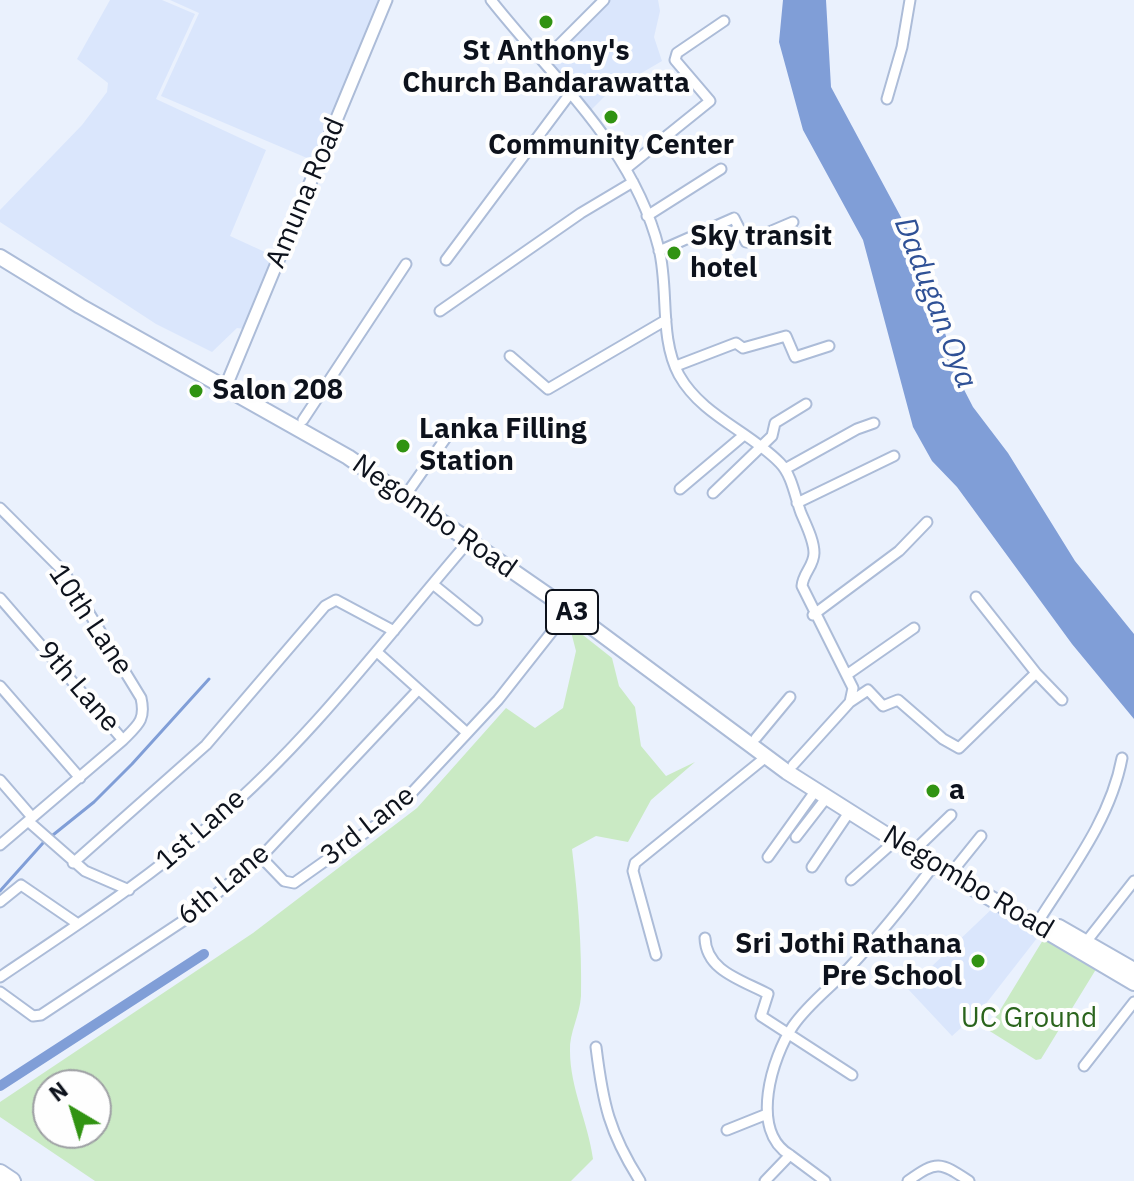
<!DOCTYPE html>
<style>
body{margin:0}
#map{position:relative;width:1134px;height:1181px;overflow:hidden;background:#eaf1fd;font-family:"IBM Plex Sans",sans-serif}
canvas{display:block}
.north{position:absolute;left:32px;top:1069px;width:80px;height:80px;box-sizing:border-box;background:#fefefe;border:2px solid #9ea0a4;border-radius:50%;rotate:322deg;font-size:22px;font-weight:700;line-height:32px;text-align:center;color:#0d121c}
.north::after{content:'';display:block;margin:auto;width:28px;height:36px;background:#319312;clip-path:polygon(50% 0,100% 100%,50% 72%,0 100%)}
</style>
<div id="map">
<canvas width="1134" height="1181"></canvas>
<div class="north">N</div>
</div>
<script>
const context = document.querySelector('canvas').getContext('2d');
context.lineJoin = 'round';
function fill(path, color) { context.fillStyle = color; context.fill(path, 'evenodd'); }
function strokePath(path, color, width, dash) { context.strokeStyle = color; context.lineWidth = width; context.lineCap = dash ? 'butt' : 'round'; context.setLineDash(dash || []); context.stroke(path); }
function write(font, color, halo, rows, align = 'center') {
  context.font = font + ' "IBM Plex Sans",sans-serif'; context.lineWidth = 8; context.setLineDash([]); context.textBaseline = 'middle'; context.strokeStyle = halo; context.fillStyle = color; for (const [text, x, y, turn = 0] of rows) {
    context.save(); context.translate(x, y); context.rotate((+turn || 0) * Math.PI / 180); context.textAlign = isNaN(turn) ? turn : align; if (halo) context.strokeText(text, 0, 0); context.fillText(text, 0, 0); context.restore();
  }
}
const built = new Path2D(`
 M110,0H162L195,14L156,99L266,150L230,236L278,258L245,329L237,328L212,352L156,324L0,222V210L82,125L107,92L108,83L77,59Z
 M170,0H383L314,161L161,96L199,13Z
 M609,0H658L660,11L654,37L662,61L609,92L591,110L549,60Z
 M997,904L1041,933L981,1010L952,1036L908,989Z`);
const green = new Path2D(`
 M569,624L612,658L619,686L635,707L641,746L666,776L695,762L651,800L628,842L596,836L572,849C578,898 582,946 581,996C580,1015 569,1033 570,1051C570,1088 588,1122 593,1159L571,1181H95L0,1117V1102L253,933L417,808L506,708L535,728L563,708L576,651ZM96,1085V1133H48V1085Z
 M1046,935L1098,966L1041,1059L1036,1060L988,1030Z`);
const water = new Path2D(`
 M783,0H826L831,87L924,260L958,378L973,407L1008,453L1075,561L1134,634V719L1072,644L957,487L932,461L913,427L863,240L803,130L779,42Z`);
const stream = new Path2D(`
 M0,891L43,843L94,802L132,764L209,679`);
const canal = new Path2D(`
 M0,1086L204,954`);
const minor = new Path2D(`
 M491,0C554,80 633,146 659,249C669,289 659,338 679,375C702,416 749,431 780,463C792,475 795,497 801,513C806,525 814,540 814,553C814,566 803,573 802,586L853,688L850,702L793,765
 M543,61L604,0
 M887,99L902,47L910,0
 M628,167L710,101L675,60L677,53L724,21
 M647,216L721,169
 M659,251L734,218L746,242L793,222
 M446,260L572,91
 M440,311L581,213L633,182
 M510,356L548,389L666,320
 M676,366L736,343L743,348L786,336L795,357L829,346
 M303,420L406,264
 M785,469L857,429L874,423
 M410,489L450,432
 M680,489L744,435
 M713,493L772,436L775,423L806,404
 M797,503L894,456
 M0,508L64,572L141,698C146,720 138,725 123,740L0,845
 M434,585L477,620
 M976,597L1036,673
 M0,598L123,740
 M813,615L899,551L927,522
 M377,652L466,732
 M848,674L914,628
 M0,686L80,778
 M850,702L868,690L883,706L898,700L943,739L959,748L1036,673L1062,700
 M756,738L790,697
 M0,780L32,817
 M28,821L85,871L129,890
 M796,837L827,797
 M920,845L951,815
 M261,857L284,881L294,883L393,813L498,700L569,610
 M768,857L816,790
 M73,863L206,745L325,606L336,600L394,631
 M812,867L850,811
 M956,867L981,836
 M851,880L896,840
 M0,902L21,885L78,924
 M1041,917C1073,867 1111,817 1122,758
 M705,938C706,971 742,980 768,994L761,1016L852,1075
 M1086,942L1134,881
 M656,955L633,871L635,863L766,757
 M0,977C74,927 148,879 216,820C312,738 387,636 469,541
 M0,992L33,1016L41,1015L186,919L261,857L417,691
 M596,1047C603,1104 609,1132 640,1181
 M1084,1066L1134,1002
 M727,1130L767,1114
 M790,1155L825,1181
 M765,1181L790,1155C749,1131 772,1057 793,1026C808,1004 830,988 848,969C879,936 907,901 934,865
 M908,1181C937,1160 940,1162 969,1181`);
const tertiary = new Path2D(`
 M226,386L386,0`);
const trunk = new Path2D(`
 M0,257L80,306L348,457L569,610L787,772L934,865L1134,983
 M1059,927L1134,970`);
const motorway = new Path2D(`
 M0,1173L12,1181`);
const markers = [
 [546,22,8,"#319312"],
 [611,117,8,"#319312"],
 [674,253,8,"#319312"],
 [196,391,8,"#319312"],
 [403,446,8,"#319312"],
 [933,791,8,"#319312"],
 [978,961,8,"#319312"]
];
const shields = [
 [572,612,52]
];
const shieldNames = [
 ["A3",572,612]
];
const poiNames = [
 ["St Anthony's",546,52,"center"],
 ["Church Bandarawatta",546,84,"center"],
 ["Community Center",611,146,"center"],
 ["Sky transit",690,237],
 ["hotel",690,269],
 ["Salon 208",212,391],
 ["Lanka Filling",419,430],
 ["Station",419,462],
 ["a",949,791],
 ["Sri Jothi Rathana",962,945,"right"],
 ["Pre School",962,977,"right"]
];
const streetNames = [
 ["Amuna Road",306,193,-67],
 ["Negombo Road",434,517,35],
 ["10th Lane",90,620,56],
 ["9th Lane",78,687,49],
 ["3rd Lane",368,826,-38],
 ["1st Lane",201,830,-41],
 ["Negombo Road",968,883,31],
 ["6th Lane",224,885,-40]
];
const parkNames = [
 ["UC Ground",1029,1019]
];
const waterNames = [
 ["Dadugan Oya",935,303,69]
];
fill(built, '#dae6fc');
fill(green, '#caeac4');
fill(water, '#809ed7');
strokePath(stream, '#809ed7', 3);
strokePath(canal, '#809ed7', 10);
strokePath(minor, '#acbcd8', 13);
strokePath(tertiary, '#acbcd8', 15);
strokePath(trunk, '#acbcd8', 18);
strokePath(motorway, '#acbcd8', 20);
strokePath(minor, '#fff', 9);
strokePath(tertiary, '#fff', 11);
strokePath(trunk, '#fff', 14);
strokePath(motorway, '#fff', 16);
for (const [x, y, r, color] of markers) { const dot = new Path2D(); dot.arc(x, y, r, 0, 2 * Math.PI); context.fillStyle = color; context.fill(dot); strokePath(dot, '#fefefe', 3); }
for (const [x, y, w] of shields) { const box = new Path2D(); box.roundRect(x - w / 2, y - 22, w, 44, 6); context.fillStyle = '#fefefe'; context.fill(box); strokePath(box, '#0d121c', 2); }
write('bold 26px', '#0d121c', null, shieldNames);
write('bold 28px', '#0d121c', '#fefefe', poiNames, 'left');
write('28px', '#0d121c', '#fefefe', streetNames);
write('28px', '#2a641c', '#fefefe', parkNames);
write('italic 30px', '#2f5196', '#fefefe', waterNames);
</script>
